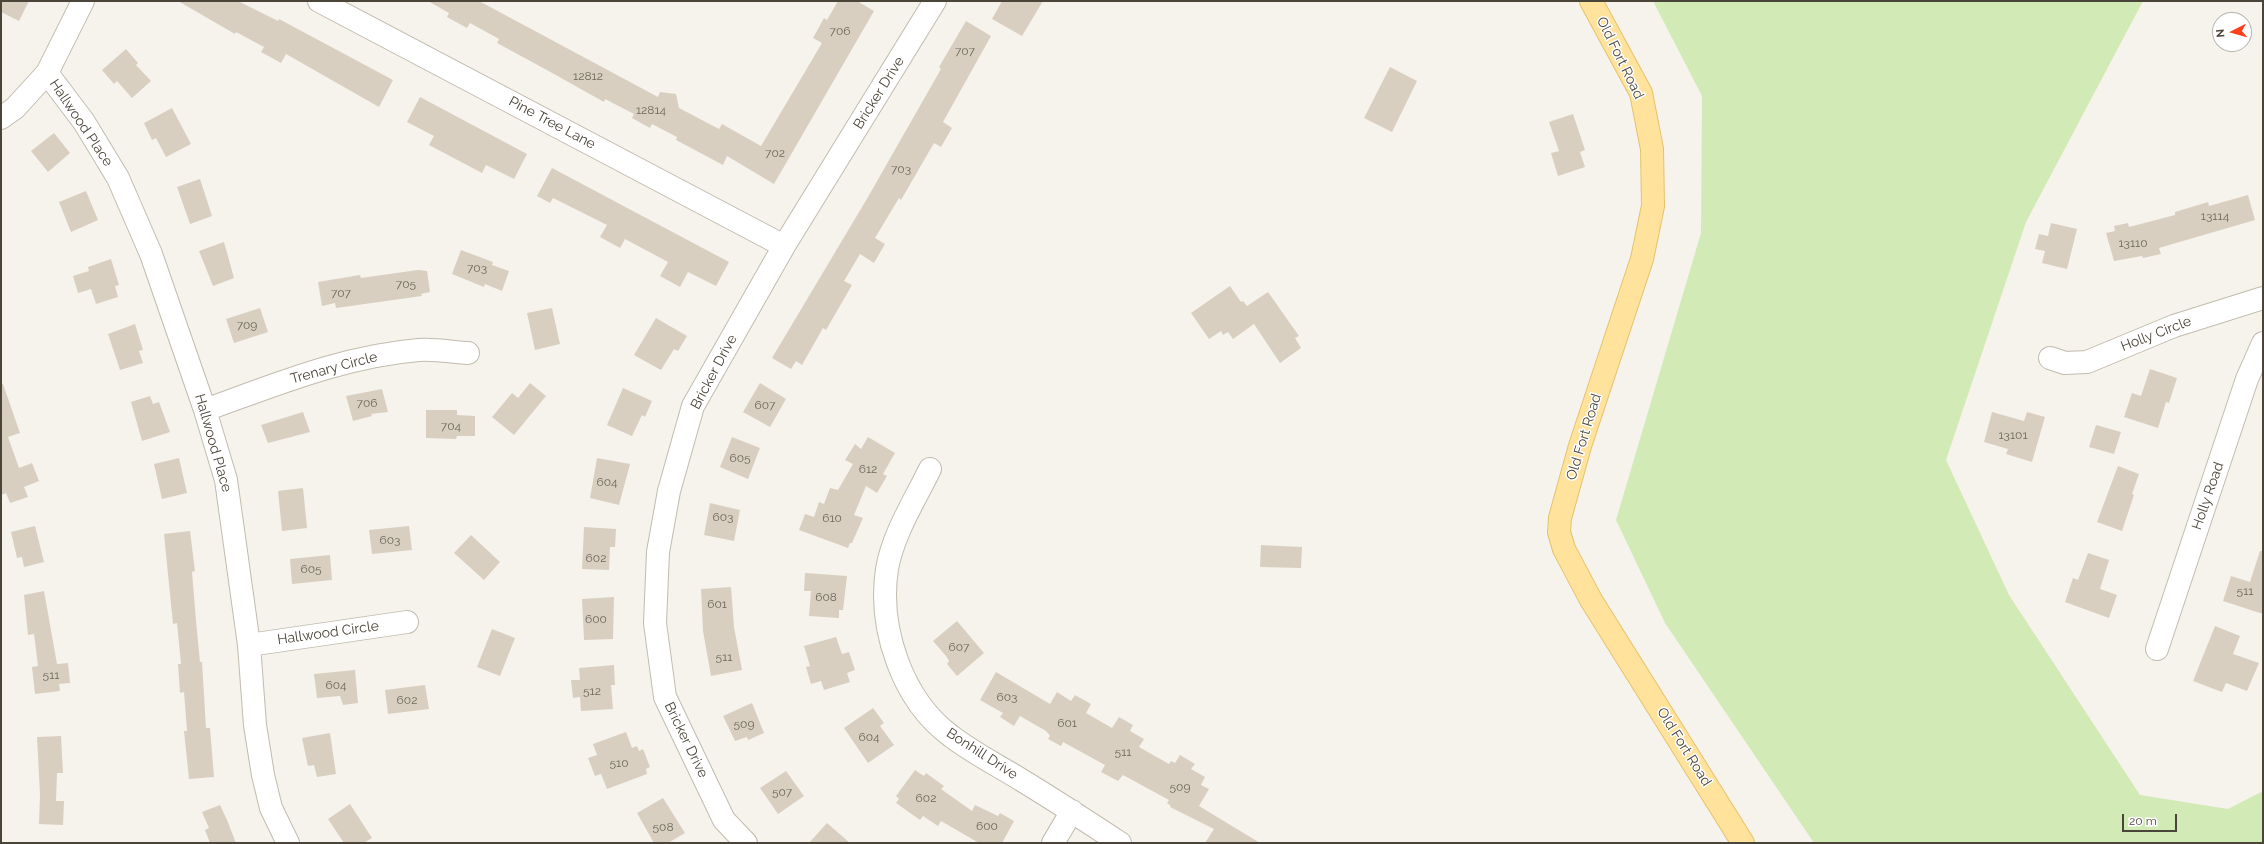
<!DOCTYPE html>
<style>
body{margin:0}
#map{position:relative;width:2264px;height:844px;overflow:hidden;background:#f6f3ec;font-family:Raleway,sans-serif}
canvas{display:block}
.frame{position:absolute;inset:0;border:2px solid #4b4439;pointer-events:none}
.north{position:absolute;left:2212px;top:12px;width:40px;height:40px;box-sizing:border-box;background:#fff;border:1px solid #b7b4b0;border-radius:50%;rotate:264deg;font-size:11px;font-weight:700;line-height:16px;text-align:center;color:#4b4439}
.north::after{content:'';display:block;margin:auto;width:14px;height:18px;background:#fc3f1d;clip-path:polygon(50% 0,100% 100%,50% 72%,0 100%)}
.scale{position:absolute;left:2122px;top:814px;width:55px;height:18px;box-sizing:border-box;border:2px solid #4b4439;border-top:0;padding-left:5px;font-size:12px;line-height:14px;white-space:nowrap;color:#4b4439;-webkit-text-stroke:3px #fff;paint-order:stroke}
</style>
<div id="map">
<canvas width="2264" height="844"></canvas>
<div class="frame"></div>
<div class="north">N</div>
<div class="scale">20 m</div>
</div>
<script>
const context = document.querySelector('canvas').getContext('2d');
context.lineJoin = 'round';
function fill(path, color) { context.fillStyle = color; context.fill(path, 'evenodd'); }
function strokePath(path, color, width, dash) { context.strokeStyle = color; context.lineWidth = width; context.lineCap = dash ? 'butt' : 'round'; context.setLineDash(dash || []); context.stroke(path); }
function write(font, color, halo, rows, align = 'center') {
  context.font = font + ' Raleway,sans-serif'; context.lineWidth = 3; context.setLineDash([]); context.textBaseline = 'middle'; context.strokeStyle = halo; context.fillStyle = color; for (const [text, x, y, turn = 0] of rows) {
    context.save(); context.translate(x, y); context.rotate((+turn || 0) * Math.PI / 180); context.textAlign = isNaN(turn) ? turn : align; if (halo) context.strokeText(text, 0, 0); context.fillText(text, 0, 0); context.restore();
  }
}
const green = new Path2D(`
 M1653,1H2143L2026,222L1946,460L2009,595L2140,795L2228,809L2263,791V843H1814L1665,623L1616,520L1701,233L1702,96Z`);
const building = new Path2D(`
 M1,1H29L19,21L1,12Z
 M178,1H238L278,21L279,19L393,80L379,107L286,54L281,63L261,52L264,47L236,32L235,34Z
 M428,1H479L658,97L660,92L676,94L679,108L719,129L722,124L761,146L822,43L813,38L824,18L827,20L838,1H857L874,11L774,184L727,156L723,165L676,140L677,137L652,124L650,128L632,118L634,114L605,99L604,102L545,69L497,43L499,39L470,23L467,28L447,17L449,13Z
 M1002,1H1043L1022,36L992,19Z
 M966,21L991,36L943,122L952,128L941,147L934,143L901,200L899,198L875,238L885,244L874,263L860,254L844,281L852,285L826,330L823,328L802,365L796,361L791,369L772,358L868,197L941,69L939,67Z
 M126,49L138,63L136,65L151,81L132,98L117,81L114,84L102,70Z
 M1390,67L1417,81L1392,132L1364,118Z
 M420,97L527,154L514,179L486,165L482,173L429,145L434,136L407,122Z
 M172,108L191,144L166,157L156,138L152,140L144,123Z
 M1573,114L1585,150L1580,152L1585,167L1558,176L1551,153L1559,151L1549,122Z
 M54,133L70,153L48,172L31,151Z
 M552,168L729,262L716,286L688,272L680,287L660,276L668,262L625,239L620,248L600,237L607,225L553,198L550,203L537,196Z
 M200,179L212,216L190,224L177,187Z
 M86,191L98,220L71,232L59,202Z
 M2248,195L2255,220L2159,248L2161,254L2143,258L2142,256L2114,261L2106,233L2115,231L2114,226L2128,223L2129,227L2175,215V212L2208,202L2209,206Z
 M2051,223L2077,229L2067,269L2042,263L2045,251L2035,249L2039,234L2048,236Z
 M224,242L234,278L213,286L199,251Z
 M461,250L493,262L492,265L509,271L502,291L485,284L484,287L452,274Z
 M111,259L119,285L115,286L118,297L96,304L91,289L78,293L73,276L89,271L88,267Z
 M418,270L427,271L430,292L421,294L422,296L336,308L335,303L322,306L318,282L360,275L361,278Z
 M1230,286L1241,302L1243,301L1247,306L1268,292L1299,336L1295,338L1301,348L1280,363L1254,324L1233,339L1228,332L1223,335L1221,331L1209,339L1191,313Z
 M260,308L268,332L234,343L226,319Z
 M552,308L560,344L535,350L527,313Z
 M656,318L687,336L678,351L674,349L661,370L634,355Z
 M135,324L143,350L139,351L143,363L120,370L108,334Z
 M2150,369L2177,378L2169,403L2166,402L2158,428L2124,417L2132,393L2141,396Z
 M530,383L546,396L514,435L492,417L512,393L518,398Z
 M760,383L786,399L770,427L743,412Z
 M1,384H3L20,433L8,437L19,468L32,463L39,481L24,487L28,497L10,503L6,493L1,495Z
 M623,388L652,401L645,417L642,415L632,436L607,425Z
 M382,389L388,412L371,414L372,416L353,421L346,396Z
 M150,396L153,404L159,402L170,432L142,441L131,402Z
 M426,410H457V415L475,416V436H457L456,439L426,438Z
 M303,412L310,432L268,443L261,425Z
 M1992,412L2024,421L2027,412L2045,417L2032,462L2006,454L2008,449L1984,442Z
 M2096,425L2121,432L2114,454L2089,447Z
 M732,437L760,448L748,479L720,467Z
 M868,437L895,453L883,474L887,476L877,493L866,486L854,515L863,518L852,543H850L848,548L799,530L805,514L814,517L819,502L824,504L830,488L838,490L853,464L845,460L855,444L861,449Z
 M179,458L187,493L162,499L154,464Z
 M597,458L630,464L619,505L590,498Z
 M2118,466L2139,474L2132,494L2134,495L2122,531L2097,522Z
 M303,488L307,528L282,531L278,491Z
 M710,503L740,510L734,541L704,535Z
 M35,526L44,562L24,567L22,557L17,558L11,532Z
 M409,526L412,550L372,554L369,530Z
 M584,527L616,529L615,547H610L609,570L582,569Z
 M190,531L195,571L192,572L196,621L200,662H202L206,728H210L214,777L189,779L184,731H187L184,692L180,693L178,664H181L177,623L173,624L164,534Z
 M471,535L500,562L484,580L454,553Z
 M1261,545L1302,547L1301,568L1260,567Z
 M2260,551H2263V614L2223,601L2231,576L2250,582Z
 M2088,553L2109,560L2100,589L2117,595L2109,618L2065,602L2073,578L2078,580Z
 M330,555L332,580L292,584L290,559Z
 M805,573L847,576L843,610H839V618L809,616L811,591H804Z
 M731,587L734,627L742,670L711,676L703,631L701,589Z
 M44,591L57,664L68,663L70,683L59,684L60,691L35,694L32,667L38,666L34,634L28,635L24,595Z
 M614,597L613,639L584,640L582,599Z
 M957,621L984,653L957,676L947,664L949,661L946,656L933,641Z
 M2215,626L2240,636L2233,654L2259,663L2247,691L2226,683L2222,692L2193,681Z
 M492,629L515,638L500,676L477,667Z
 M836,637L842,654L849,652L855,670L847,673L850,682L824,690L821,681L811,684L806,667L810,666L804,646Z
 M614,665L615,685H611L613,709L581,711L580,697L573,698L571,680H580L579,668Z
 M355,670L358,703L343,705L340,696L317,698L314,674Z
 M996,672L1050,704L1057,692L1071,701L1075,695L1091,704L1086,713L1112,728L1119,717L1133,725L1130,731L1144,739L1139,747L1169,764L1171,761L1175,763L1180,755L1195,764L1191,769L1205,777L1201,785L1209,789L1199,806L1260,843H1205L1214,829L1170,807L1171,806L1167,803L1169,800L1123,775L1118,781L1101,772L1105,765L1063,742L1061,746L1048,739L1050,736L1046,731L1020,716L1014,726L1000,717L1003,713L980,700Z
 M425,685L429,709L388,714L385,690Z
 M752,703L764,733L748,740L747,737L735,741L723,716Z
 M873,708L884,723L880,726L894,745L868,763L844,728Z
 M626,732L632,748L637,746L639,751L643,749L650,767L646,769L647,774L607,789L601,774L595,776L588,758L597,755L593,744Z
 M330,733L336,774L317,777L314,765L308,766L302,738Z
 M61,736L63,773H57L56,801H64L63,825L39,824L40,795L37,737Z
 M915,770L924,776L926,773L944,786L941,789L972,811L975,805L998,816L1000,813L1014,821L1002,843H979L941,821L938,826L923,816L920,820L896,803L899,799L896,796Z
 M786,771L804,796L778,814L760,788Z
 M663,798L685,833L668,843H654L637,813Z
 M350,804L372,838L364,843H344L328,819Z
 M220,805L227,820L236,843H210L205,830L209,828L202,812Z
 M827,823L850,843H809Z`);
const minor = new Path2D(`
 M319,1L784,246
 M47,73L84,122L118,178L151,254L205,410L226,480L249,645L255,725L263,775L271,808L288,843
 M1,118L15,108L47,73L83,1
 M2050,358L2065,363L2087,362L2174,326L2263,298
 M205,410C275,385 344,356 419,350C435,349 452,352 468,353
 M930,469C915,500 893,534 887,569C878,628 902,700 951,736C973,753 999,766 1023,781C1056,801 1088,822 1120,843
 M249,645L407,622
 M2157,649L2247,379L2263,343
 M746,843L724,820L665,697L655,623L658,552L669,491L693,406L784,246L935,1
 M1053,843L1072,811`);
const major = new Path2D(`
 M1591,1L1641,93L1652,149L1653,206L1642,259L1580,446L1560,518L1559,532L1564,549L1591,600L1743,843`);
const numberNames = [
 ["706",840,31],
 ["707",965,51],
 ["12812",588,76],
 ["12814",651,110],
 ["702",775,153],
 ["703",901,169],
 ["13114",2215,216],
 ["13110",2133,243],
 ["703",477,268],
 ["705",406,284],
 ["707",341,293],
 ["709",247,325],
 ["706",367,403],
 ["607",765,405],
 ["704",451,426],
 ["13101",2013,435],
 ["605",740,458],
 ["612",868,469],
 ["604",607,482],
 ["603",723,517],
 ["610",832,518],
 ["603",390,540],
 ["602",596,558],
 ["605",311,569],
 ["511",2245,591],
 ["608",826,597],
 ["601",717,604],
 ["600",596,619],
 ["607",959,647],
 ["511",724,657],
 ["511",51,675],
 ["604",336,685],
 ["512",592,691],
 ["603",1007,697],
 ["602",407,700],
 ["601",1067,723],
 ["509",744,724],
 ["604",869,737],
 ["511",1123,752],
 ["510",619,763],
 ["509",1180,787],
 ["507",782,792],
 ["602",926,798],
 ["600",987,826],
 ["508",663,827]
];
const streetNames = [
 ["Old Fort Road",1620,58,64],
 ["Bricker Drive",879,93,-58],
 ["Hallwood Place",81,123,56],
 ["Pine Tree Lane",552,123,28],
 ["Holly Circle",2156,334,-21],
 ["Trenary Circle",334,368,-15],
 ["Bricker Drive",714,372,-62],
 ["Old Fort Road",1584,437,-73],
 ["Hallwood Place",213,443,74],
 ["Holly Road",2208,496,-71],
 ["Hallwood Circle",328,633,-8],
 ["Bricker Drive",686,740,64],
 ["Old Fort Road",1684,747,58],
 ["Bonhill Drive",982,754,33]
];
fill(green, '#d2eab5');
fill(building, '#d8cfc1');
strokePath(minor, '#c2bbae', 24);
strokePath(major, '#e6c16a', 24);
strokePath(minor, '#fff', 22);
strokePath(major, '#ffe39c', 22);
write('12px', '#6e675b', null, numberNames);
write('14px', '#4b4439', '#fff', streetNames);
</script>
